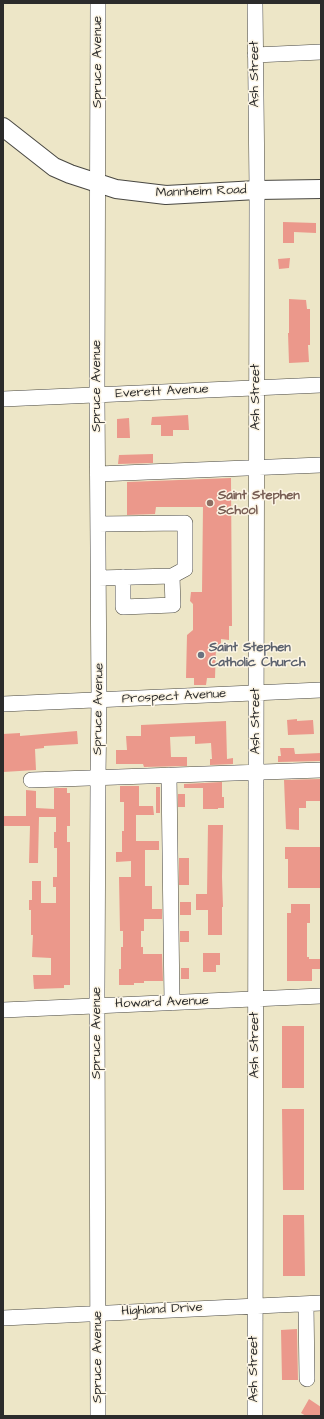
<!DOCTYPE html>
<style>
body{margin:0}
#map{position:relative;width:324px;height:1419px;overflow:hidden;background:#ede6c7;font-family:"Architects Daughter",sans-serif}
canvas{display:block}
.frame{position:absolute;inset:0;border:4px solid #2b2b2b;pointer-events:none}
</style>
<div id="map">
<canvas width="324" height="1419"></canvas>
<div class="frame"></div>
</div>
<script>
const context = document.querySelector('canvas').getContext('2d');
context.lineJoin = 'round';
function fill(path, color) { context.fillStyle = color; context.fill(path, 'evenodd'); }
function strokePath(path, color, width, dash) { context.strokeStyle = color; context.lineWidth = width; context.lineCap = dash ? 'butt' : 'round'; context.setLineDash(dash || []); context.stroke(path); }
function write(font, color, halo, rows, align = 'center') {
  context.font = font + ' "Architects Daughter",sans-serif'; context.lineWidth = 3; context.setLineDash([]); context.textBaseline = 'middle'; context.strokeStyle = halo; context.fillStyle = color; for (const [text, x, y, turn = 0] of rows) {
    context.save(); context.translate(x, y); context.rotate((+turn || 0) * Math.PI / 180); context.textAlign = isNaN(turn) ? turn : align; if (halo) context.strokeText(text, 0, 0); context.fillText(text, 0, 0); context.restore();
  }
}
const building = new Path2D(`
 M283,222L316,223V233L294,232V243H283Z
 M290,258L289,268L279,269L278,259Z
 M289,299L306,300L307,309H310V345H308L309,362L289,363L288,333H289Z
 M188,415L189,430H173V436H161V425H151L152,417Z
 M129,418L130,438H117V419Z
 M153,454V463L118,464L119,455Z
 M231,478L232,626H229V640L221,639V646H216L215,678H207L206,685H194V678H186L187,635L193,630V604L190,601L191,592H202L203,507H156L155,514L127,515V482Z
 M297,719V721L313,720L314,734L288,735L287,720Z
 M226,721L227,759L233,758V764L210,765V759H212L211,743L195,744V736L170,737L171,757H187V766L144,767L143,764H116V750H127L126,736H141V725Z
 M77,731L78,744L44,746V748L35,749L36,770L3,772V761H4L3,734L20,733V736Z
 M280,748H294L295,754H298L321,753V761L278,762V756H281Z
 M321,779V801H306V808H299V830L286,829L284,780Z
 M222,782V797H224V808H218V809H203V788H184V784Z
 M120,786H139V806H153L154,815H136V841H159V850H145V886H152V909H162V919H144V931H141V947H143V954H162L163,981H144V983H134V985H119V969H121V947H123V931H120L119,877H131V861L116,862V852H122V831H124V802H120Z
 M156,787H160V813H156Z
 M54,788H67V793H70V826H67V842H70V985H64V988L34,989L33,975H51V958L32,957L33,935H31V910H29V900H32V881H41V903H56V887H53V877H57V848H54V832H56V817H39L38,863H29L30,826H3V816H26V790L36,791V808L54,809Z
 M178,794H185V807H178Z
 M208,825H223L222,877L223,907H222V935H208V910H196V894H207Z
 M285,847H321V888H288V859H285Z
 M179,858H189V885H179Z
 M180,902H191V915H180Z
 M291,904H310V923H307V957H309V959H321V969H312V981H287V913H291Z
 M180,931H189V942H180Z
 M203,953H220V965H216V972H203Z
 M181,968H189V979H181Z
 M282,1026H304V1088H282Z
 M282,1109H304V1190H283Z
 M283,1215H304L305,1276H283Z
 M297,1329L298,1380H282L281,1330Z
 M309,1399L321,1407V1416H306L301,1413Z`);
const minor = new Path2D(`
 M98,3L97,395L99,700L98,778L97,993L98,1416
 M255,55L321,52
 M3,399L321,385
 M98,474L321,465
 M98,524L185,523V569L172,576L99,578
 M123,577V607L173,605L172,576
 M3,704L321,690
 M169,775L172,1003
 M31,780L321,770
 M3,1010L321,996
 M306,1304L307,1379
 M3,1318L321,1303
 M255,1416L256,772L257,190L255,3`);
const major = new Path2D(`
 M3,127L54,167L70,174L116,189L166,195L257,190L321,189`);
const markers = [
 [210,503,4,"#8d6e63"],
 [201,655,4,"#6b7280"]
];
const streetNames = [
 ["Spruce Avenue",98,62,-90],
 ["Ash Street",255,74,-90],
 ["Mannheim Road",201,192,-2],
 ["Spruce Avenue",97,386,-90],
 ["Everett Avenue",162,392,-3],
 ["Ash Street",256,397,-90],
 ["Prospect Avenue",174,697,-3],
 ["Spruce Avenue",99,709,-89],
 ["Ash Street",256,721,-90],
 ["Howard Avenue",162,1003,-2],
 ["Spruce Avenue",97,1033,-90],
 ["Ash Street",255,1045,-90],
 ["Highland Drive",162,1310,-3],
 ["Spruce Avenue",98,1357,-90],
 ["Ash Street",254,1369,-90]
];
const educationNames = [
 ["Saint Stephen",218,496],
 ["School",218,511]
];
const worshipNames = [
 ["Saint Stephen",209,648],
 ["Catholic Church",209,663]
];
fill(building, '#eb988b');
strokePath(minor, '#484742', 16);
strokePath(major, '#484742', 20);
strokePath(minor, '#fff', 15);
strokePath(major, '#fff', 18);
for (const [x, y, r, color] of markers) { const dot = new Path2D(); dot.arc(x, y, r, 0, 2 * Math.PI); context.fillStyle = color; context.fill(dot); strokePath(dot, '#fcf5e5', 1.5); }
write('13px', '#2b2b2b', '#fcf5e5', streetNames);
write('bold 13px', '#785e54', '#fcf5e5', educationNames, 'left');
write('bold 13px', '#5b616d', '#fcf5e5', worshipNames, 'left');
</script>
